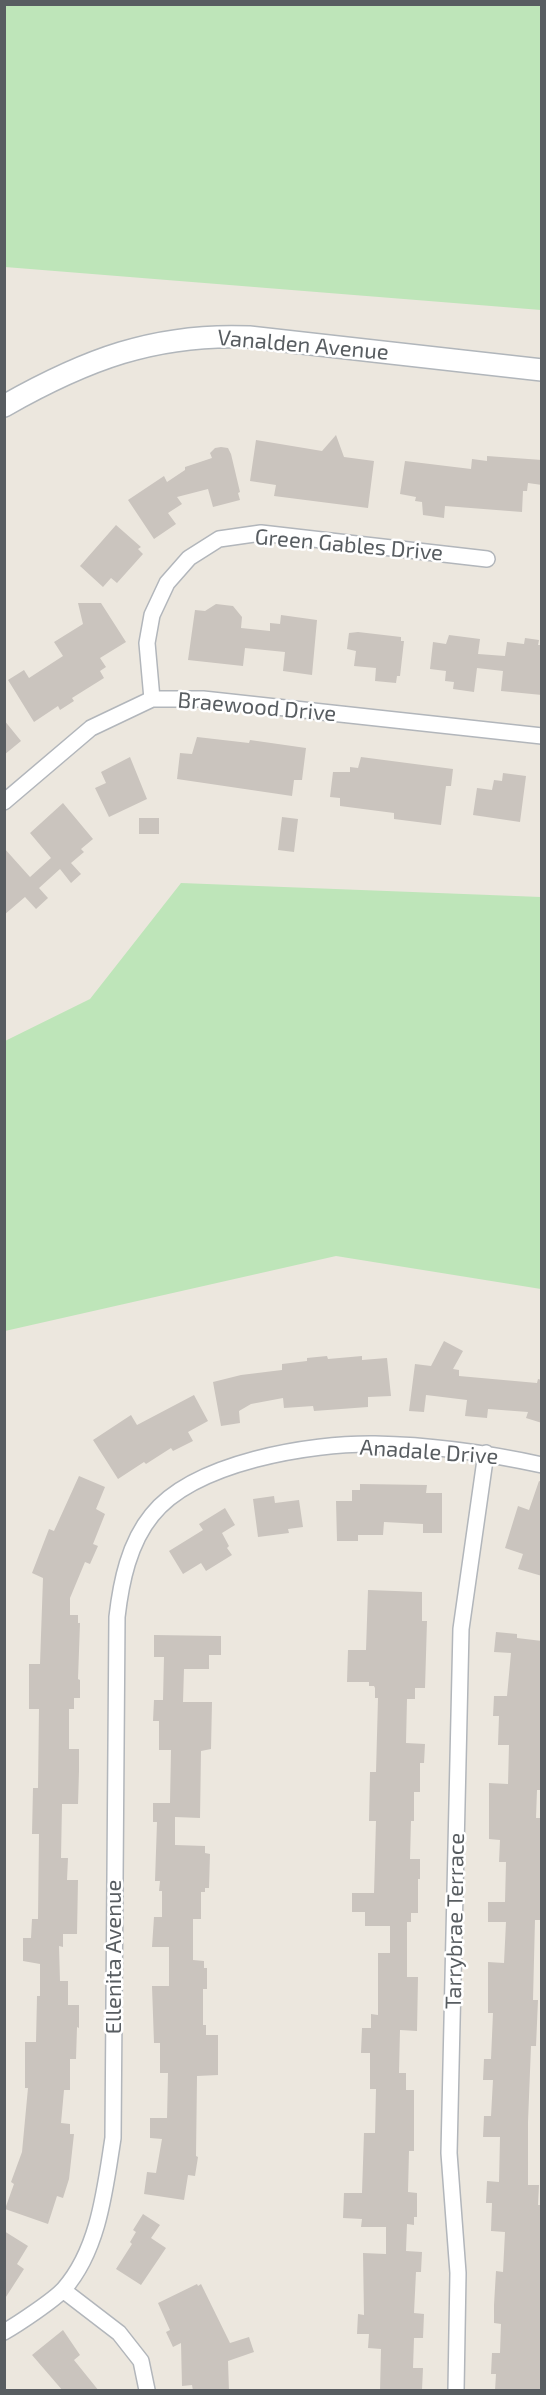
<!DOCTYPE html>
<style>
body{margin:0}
#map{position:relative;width:546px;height:2395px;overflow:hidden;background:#ece7de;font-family:"Exo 2",sans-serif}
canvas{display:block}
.frame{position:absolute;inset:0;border:6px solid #585d61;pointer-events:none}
</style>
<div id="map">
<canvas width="546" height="2395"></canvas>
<div class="frame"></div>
</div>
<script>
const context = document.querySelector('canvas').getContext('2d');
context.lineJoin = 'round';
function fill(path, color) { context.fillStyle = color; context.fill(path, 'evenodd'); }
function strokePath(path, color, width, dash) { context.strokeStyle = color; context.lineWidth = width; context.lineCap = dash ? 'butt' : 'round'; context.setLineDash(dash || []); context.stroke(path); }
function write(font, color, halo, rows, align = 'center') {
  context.font = font + ' "Exo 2",sans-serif'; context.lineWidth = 5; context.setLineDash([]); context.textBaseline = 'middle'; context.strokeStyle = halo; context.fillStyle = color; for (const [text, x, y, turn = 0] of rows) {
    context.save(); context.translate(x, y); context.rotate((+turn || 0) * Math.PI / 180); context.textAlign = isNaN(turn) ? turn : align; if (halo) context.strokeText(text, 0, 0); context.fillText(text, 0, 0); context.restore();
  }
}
const green = new Path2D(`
 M4,5H541V310L5,267Z
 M181,883L541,897V1289L336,1256L5,1331V1041L90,999Z`);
const building = new Path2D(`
 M336,435L344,457L374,461L368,508L274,496L276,485L250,481L256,440L322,451Z
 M221,447L228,448L231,454L240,492L238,493L240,500L213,507L208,489L177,497L182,504L168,513L176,524L154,539L128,500L164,476L167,482L185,470V467L212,458L210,453L215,448Z
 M487,456L542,460V485L528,483L527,491H523L522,512L445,506L444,518L423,515L422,502L415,501L416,497L400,494L405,461L471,469L472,459L487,461Z
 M116,525L141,547L138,549L143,554L117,583L111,578L103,587L80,566Z
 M78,603H101L126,642L100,658L106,667L100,671L104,678L72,698L74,701L60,710L58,706L34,722L8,680L24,670L29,678L63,656L54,642L83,624Z
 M216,604L233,606L242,617L241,628L270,631V623L280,624L281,615L317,620L312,675L283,671L285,652L245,648L243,666L188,660L195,610L205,611Z
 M358,632L401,637V641H404L400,676H397L396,683L375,681L376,668L354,666L356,651L347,649L349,633Z
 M449,635L480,639L478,654L505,656L507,642L524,644L525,638L539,640L538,645H542V695L501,691L503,671L477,668L474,692L453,689L454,682L445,681L446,671L430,669L433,642L446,644Z
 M4,720L21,741L4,755Z
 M197,737L249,743L250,740L306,748L302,780H294L292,796L177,779L180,753L192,754Z
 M130,757L147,799L109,817L95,788L106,783L101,772Z
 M361,757L453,769L451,786H446L441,825L394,819V813L340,806V798L330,797L333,772H350V767L358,768Z
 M503,773L526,776L520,822L473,815L477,788L492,790L494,780L502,781Z
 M63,803L93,839L81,849L84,852L71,863L81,874L71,883L60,869L39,888L48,898L36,909L25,897L4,915V848L30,877L51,858L30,833Z
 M282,817L298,819L294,852L278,850Z
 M139,818H159V834H139Z
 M444,1341L463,1351L453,1369L459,1370V1376L537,1383L538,1379L542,1380V1423L526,1418L528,1412L488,1409L487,1418L465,1416L467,1400L426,1395L424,1412L409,1411L415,1364L431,1366Z
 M327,1356L328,1359L362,1356V1360L387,1358L391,1396L368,1397V1407L314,1411L313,1406L284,1408L283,1398L251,1404L239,1411L240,1423L221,1426L213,1382L241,1375L282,1370V1364L307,1361V1358Z
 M194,1395L208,1421L188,1432L193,1441L173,1451L171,1448L146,1464L144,1462L118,1479L93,1440L131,1415L137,1425Z
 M79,1476L105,1487L96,1509L105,1514L93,1544L98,1546L90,1564L85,1562L70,1598V1615H78V1623H80L78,1679L80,1680V1698H74V1709H69V1749H79V1771L78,1804H62L61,1858H68L67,1880H78L77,1934H63V1947L59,1946L60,1981H68V2005H79V2028L77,2027L76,2059H70V2090H64L61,2123L70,2124V2134H74L69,2179L63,2198L57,2196L48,2224L5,2209L14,2184L11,2182L22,2152L28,2088H25V2042H36L37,1996H40V1964L23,1961V1938H31L32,1919H38L39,1834H32L33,1788H38L39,1709H29V1664H40L43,1578L32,1573L49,1529L54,1531Z
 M539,1481L542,1482V1576L518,1569L523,1554L505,1548L518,1506L529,1510Z
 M360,1484L427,1485L426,1493H442V1533H423V1524L384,1522L383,1535H358V1541H337L336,1501H352V1490H360Z
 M274,1496L275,1503L299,1500L303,1527L288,1529L289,1533L258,1537L253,1499Z
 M225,1508L235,1525L222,1533L229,1546L227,1548L232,1555L206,1571L201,1563L183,1574L169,1551L203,1530L199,1524Z
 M368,1590L422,1592V1621H427L425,1688H415V1699H407L406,1743L425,1744L424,1763H420V1792H414V1821H411L410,1859H420V1879H418V1913H411V1922H407V1977H418L417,2031L400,2030L399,2073H406V2090H414V2151H409L408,2192L417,2193V2217H414V2225L407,2224L406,2251L422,2252L421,2272H416L414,2313L424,2314L423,2338H414L413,2368H423L422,2390L380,2391L381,2349L368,2348L369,2334H357L358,2314L364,2315L363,2253L386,2254V2227H361L362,2219L343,2218L344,2193H362L364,2133H375L376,2089H370V2053H361L362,2028H371V2014L378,2015V1953H390V1926H365V1912H352V1893H374L376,1821H369L370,1772H376L378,1698H375V1688L374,1686H369V1682H347L348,1650H366Z
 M496,1632L517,1634V1638L542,1641V1790H537L536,1818H542V1906L541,1920H535L533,2000H538L536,2046H531L528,2122V2185H539L538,2205H542V2391H495L496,2374H491L492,2353H500L501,2324L494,2323V2305L496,2271L503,2272L505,2232L491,2231L492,2203H486L487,2181L499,2182L500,2137H483L484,2116H491L493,2080H483L484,2059H491L493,2013H488V1962L504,1963L506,1922H488V1902H505L506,1862H499L500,1840L489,1839V1783L508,1784L509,1745H498L499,1716H493L494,1696H507L511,1653L494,1652Z
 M154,1635L221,1636V1655H209V1669H184L183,1702H212L211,1749L201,1751L200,1818L175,1817V1845L205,1846V1853L210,1854L209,1888H205V1892H201V1919H193V1960L204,1961V1968H207V1989H203V2025H206V2035H218V2075L197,2076L196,2156L198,2157L195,2176L188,2175L184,2200L144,2194L147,2172L156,2173L162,2139L150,2138V2118H167L168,2073H160V2043H154L152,1986H169V1947H152L154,1917H162V1891H159L160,1881H155L157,1822H153V1803H170L171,1750H159V1721H153L154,1700H163L164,1657H154Z
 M143,2214L160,2225L151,2238L166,2248L141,2285L116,2269L132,2244L130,2242L136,2232L133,2230Z
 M4,2231L28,2246L17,2264L24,2269L4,2300Z
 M197,2284L198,2286L201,2284L230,2343L249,2337L254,2352L228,2361L229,2391H193L192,2385L182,2386L181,2343L173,2347L166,2332L170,2330L158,2303Z
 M63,2330L80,2355L74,2360L99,2391H63L32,2355Z`);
const street = new Path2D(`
 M152,699L147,643L152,615L167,583L189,558L219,539L261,533L487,559
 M4,802L91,728L152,699H203L542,736
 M63,2290L119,2333L141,2361L147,2390
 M4,2332C18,2324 54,2300 64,2289C99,2249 105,2189 113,2138L117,1617C121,1582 129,1543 152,1515C194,1462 311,1443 375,1444C431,1445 487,1453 542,1465
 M456,2390L458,2273L449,2153L461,1629L486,1453`);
const secondary = new Path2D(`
 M4,406C85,360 155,333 249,337L542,370`);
const streetNames = [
 ["Vanalden Avenue",303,345,5],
 ["Green Gables Drive",349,545,5],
 ["Braewood Drive",257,707,5],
 ["Anadale Drive",429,1452,4],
 ["Tarrybrae Terrace",455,1921,-89],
 ["Ellenita Avenue",114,1957,-90]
];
fill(green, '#bee5b9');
fill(building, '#cac4be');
strokePath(street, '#b2b6bb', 18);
strokePath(secondary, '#b1b6bb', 24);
strokePath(street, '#fff', 15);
strokePath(secondary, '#fff', 21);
write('22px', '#585d61', '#fff', streetNames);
</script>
